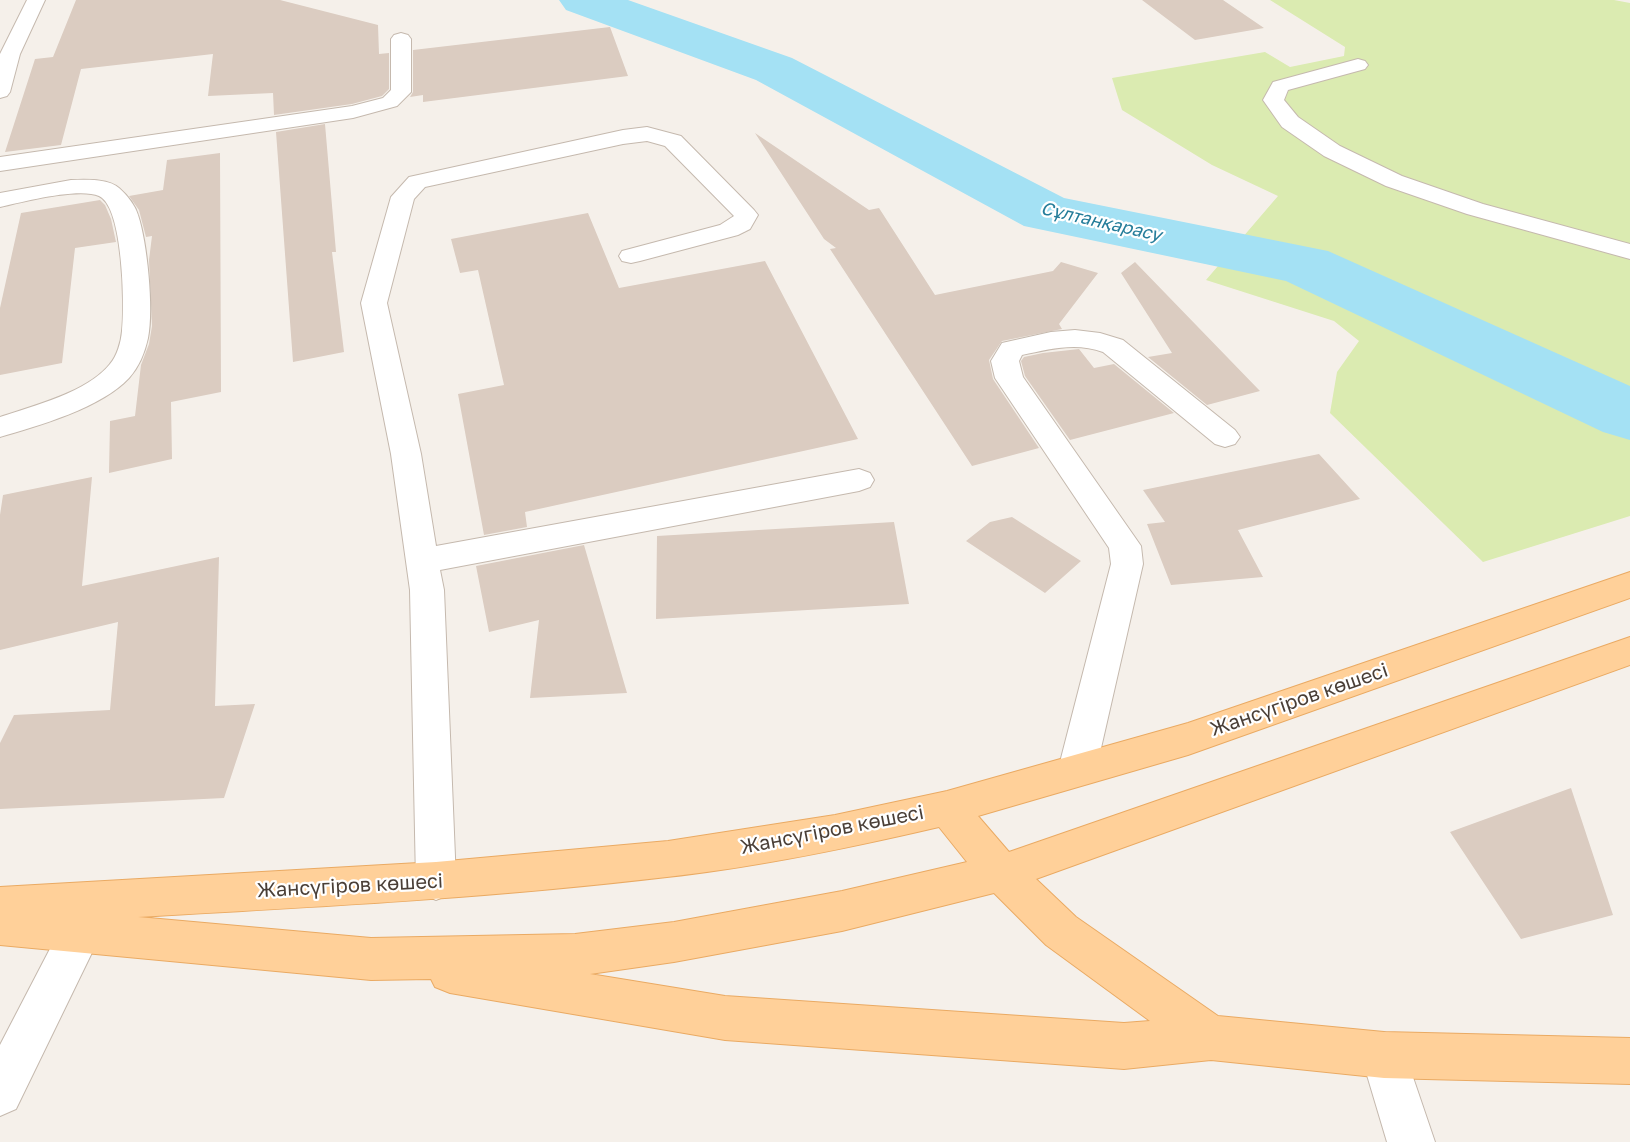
<!DOCTYPE html>
<meta charset="utf-8">
<style>
body{margin:0}
canvas{display:block;background:#f5f0ea}
</style>
<canvas width="1630" height="1142"></canvas>
<script>
const context = document.querySelector('canvas').getContext('2d');
context.lineJoin = 'round';
function fill(path, color) { context.fillStyle = color; context.fill(path, 'evenodd'); }
function strokePath(path, color, width, dash) { context.strokeStyle = color; context.lineWidth = width; context.lineCap = dash ? 'butt' : 'round'; context.setLineDash(dash || []); context.stroke(path); }
function write(font, color, halo, rows, align = 'center') {
  context.font = font + ' "Golos Text",sans-serif'; context.lineWidth = 4.5; context.setLineDash([]); context.textBaseline = 'middle'; context.strokeStyle = halo; context.fillStyle = color; for (const [text, x, y, turn = 0] of rows) {
    context.save(); context.translate(x, y); context.rotate((+turn || 0) * Math.PI / 180); context.textAlign = isNaN(turn) ? turn : align; if (halo) context.strokeText(text, 0, 0); context.fillText(text, 0, 0); context.restore();
  }
}
const green = new Path2D(`
 M1270,0H1614L1630,3V516L1483,562L1330,413L1337,372L1359,341L1334,321L1206,280L1278,196L1212,165L1122,110L1112,78L1265,52L1290,67L1344,56L1345,47Z`);
const river = new Path2D(`
 M559,0H628L792,58L1064,198L1328,251L1630,386V440L1603,432L1286,281L1024,226L756,80L566,10Z`);
const building = new Path2D(`
 M76,0H280L378,25L379,54L389,53V89L382,96L352,104L274,115L273,93L208,96L213,54L81,69L61,145L5,152L35,59L53,57Z
 M1142,0H1223L1264,28L1195,40Z
 M610,27L628,76L423,102V95L410,97L413,92V50Z
 M325,124L336,252H332L344,352L293,362L276,132Z
 M755,133L869,210L879,208L935,295L1053,271L1061,262L1098,273L1059,324L1062,329L1002,341L989,360L993,379L1039,448L972,466L830,249L836,248L824,239Z
 M220,153L221,392L171,402L172,459L109,473L110,421L135,416L141,365L149,344L152,326L149,260L152,236L146,237L139,210L129,196L163,190L167,160Z
 M100,200L105,205L111,219L116,242L75,248L62,363L0,375V308L21,213Z
 M588,213L619,288L765,261L858,439L525,512L527,527L484,535L458,394L504,385L478,270L460,273L451,239Z
 M1135,262L1260,391L1207,405L1148,357L1172,353L1121,273Z
 M1079,349L1094,368L1114,364L1174,413L1070,440L1025,376L1021,361L1024,357L1043,353Z
 M1319,454L1360,499L1238,530L1263,577L1171,585L1147,524L1165,522L1143,490Z
 M92,477L82,586L219,557L215,706L255,704L224,798L0,809V743L14,715L110,710L118,622L0,650V515L3,495Z
 M1012,517L1081,561L1045,593L966,541L990,522Z
 M894,522L909,604L656,619L657,536Z
 M584,545L627,693L530,698L539,620L489,632L476,566Z
 M1571,788L1613,915L1521,939L1450,832Z`);
const minor = new Path2D(`
 M27,0H45L20,54L10,92L7,96L0,98V54Z
 M401,33L408,35L411,39V92L397,106L353,118L0,171V157L352,106L383,98L391,90V39L394,35Z
 M1358,59L1365,61L1368,65L1365,69L1288,90L1284,100L1298,117L1340,146L1402,176L1483,204L1630,244V259L1467,214L1386,186L1324,156L1282,127L1263,100L1273,82Z
 M647,127L681,136L754,210L758,215L750,229L738,235L640,261L631,263L622,261L619,256L622,251L720,225L734,216L665,146L647,141L623,144L425,187L414,199L387,303L421,454L436,546L859,469L870,473L874,480L870,487L859,491L440,570L444,590L456,881L450,894L436,900L422,894L416,881L410,590L391,454L361,303L391,197L409,177L623,130Z
 M71,180C86,180 107,178 119,188C127,195 135,205 138,215C147,242 154,309 148,338C145,352 139,367 129,378C101,408 38,426 0,437V417C33,406 88,392 110,364C117,356 121,342 122,331C125,306 123,206 99,196C79,187 22,202 0,207V193Z
 M1075,330L1100,333L1123,340L1235,430L1240,437L1235,444L1225,447L1215,444L1103,352C1076,342 1050,349 1022,355L1019,361L1023,377L1141,546L1143,564L1096,770L1090,782L1077,786L1064,782L1058,770L1111,564L1109,548L995,378L991,361L1002,343L1051,332Z
 M81,912L96,918L102,932L16,1109L0,1116V1045L66,918Z
 M1384,1032L1400,1039L1435,1142H1387L1361,1055L1368,1039Z`);
const major = new Path2D(`
 M1630,572V598L1188,755L978,816L1009,852L1630,637V665L1036,879L1076,917L1218,1016L1384,1032L1630,1038V1084L1384,1078L1211,1060L1124,1069L725,1040L450,993L435,987L431,979L371,980L0,945V887L436,862L668,841L835,815L947,791L1188,723ZM939,827L967,862L842,891L674,922L575,934L371,938L138,917C314,907 491,898 667,877C758,867 849,848 939,827ZM994,893L1046,945L1150,1021L1124,1023L725,996L590,974L674,962L842,931Z`);
const farWaternames = [
 ["Сұлтанқарасу",1101,222,13]
];
const streetNames = [
 ["Жансүгіров көшесі",1299,700,-19],
 ["Жансүгіров көшесі",832,830,-11],
 ["Жансүгіров көшесі",350,886,-3]
];
fill(green, '#dbebb1');
fill(river, '#a4e1f4');
fill(building, '#dbccc1');
strokePath(minor, '#c5b9ae', 2);
strokePath(major, '#eaaa63', 2);
fill(minor, '#fff');
fill(major, '#ffd099');
write('italic 18px', '#257d9a', '#fff', farWaternames);
write('20px', '#4a3f37', '#fff', streetNames);
</script>
